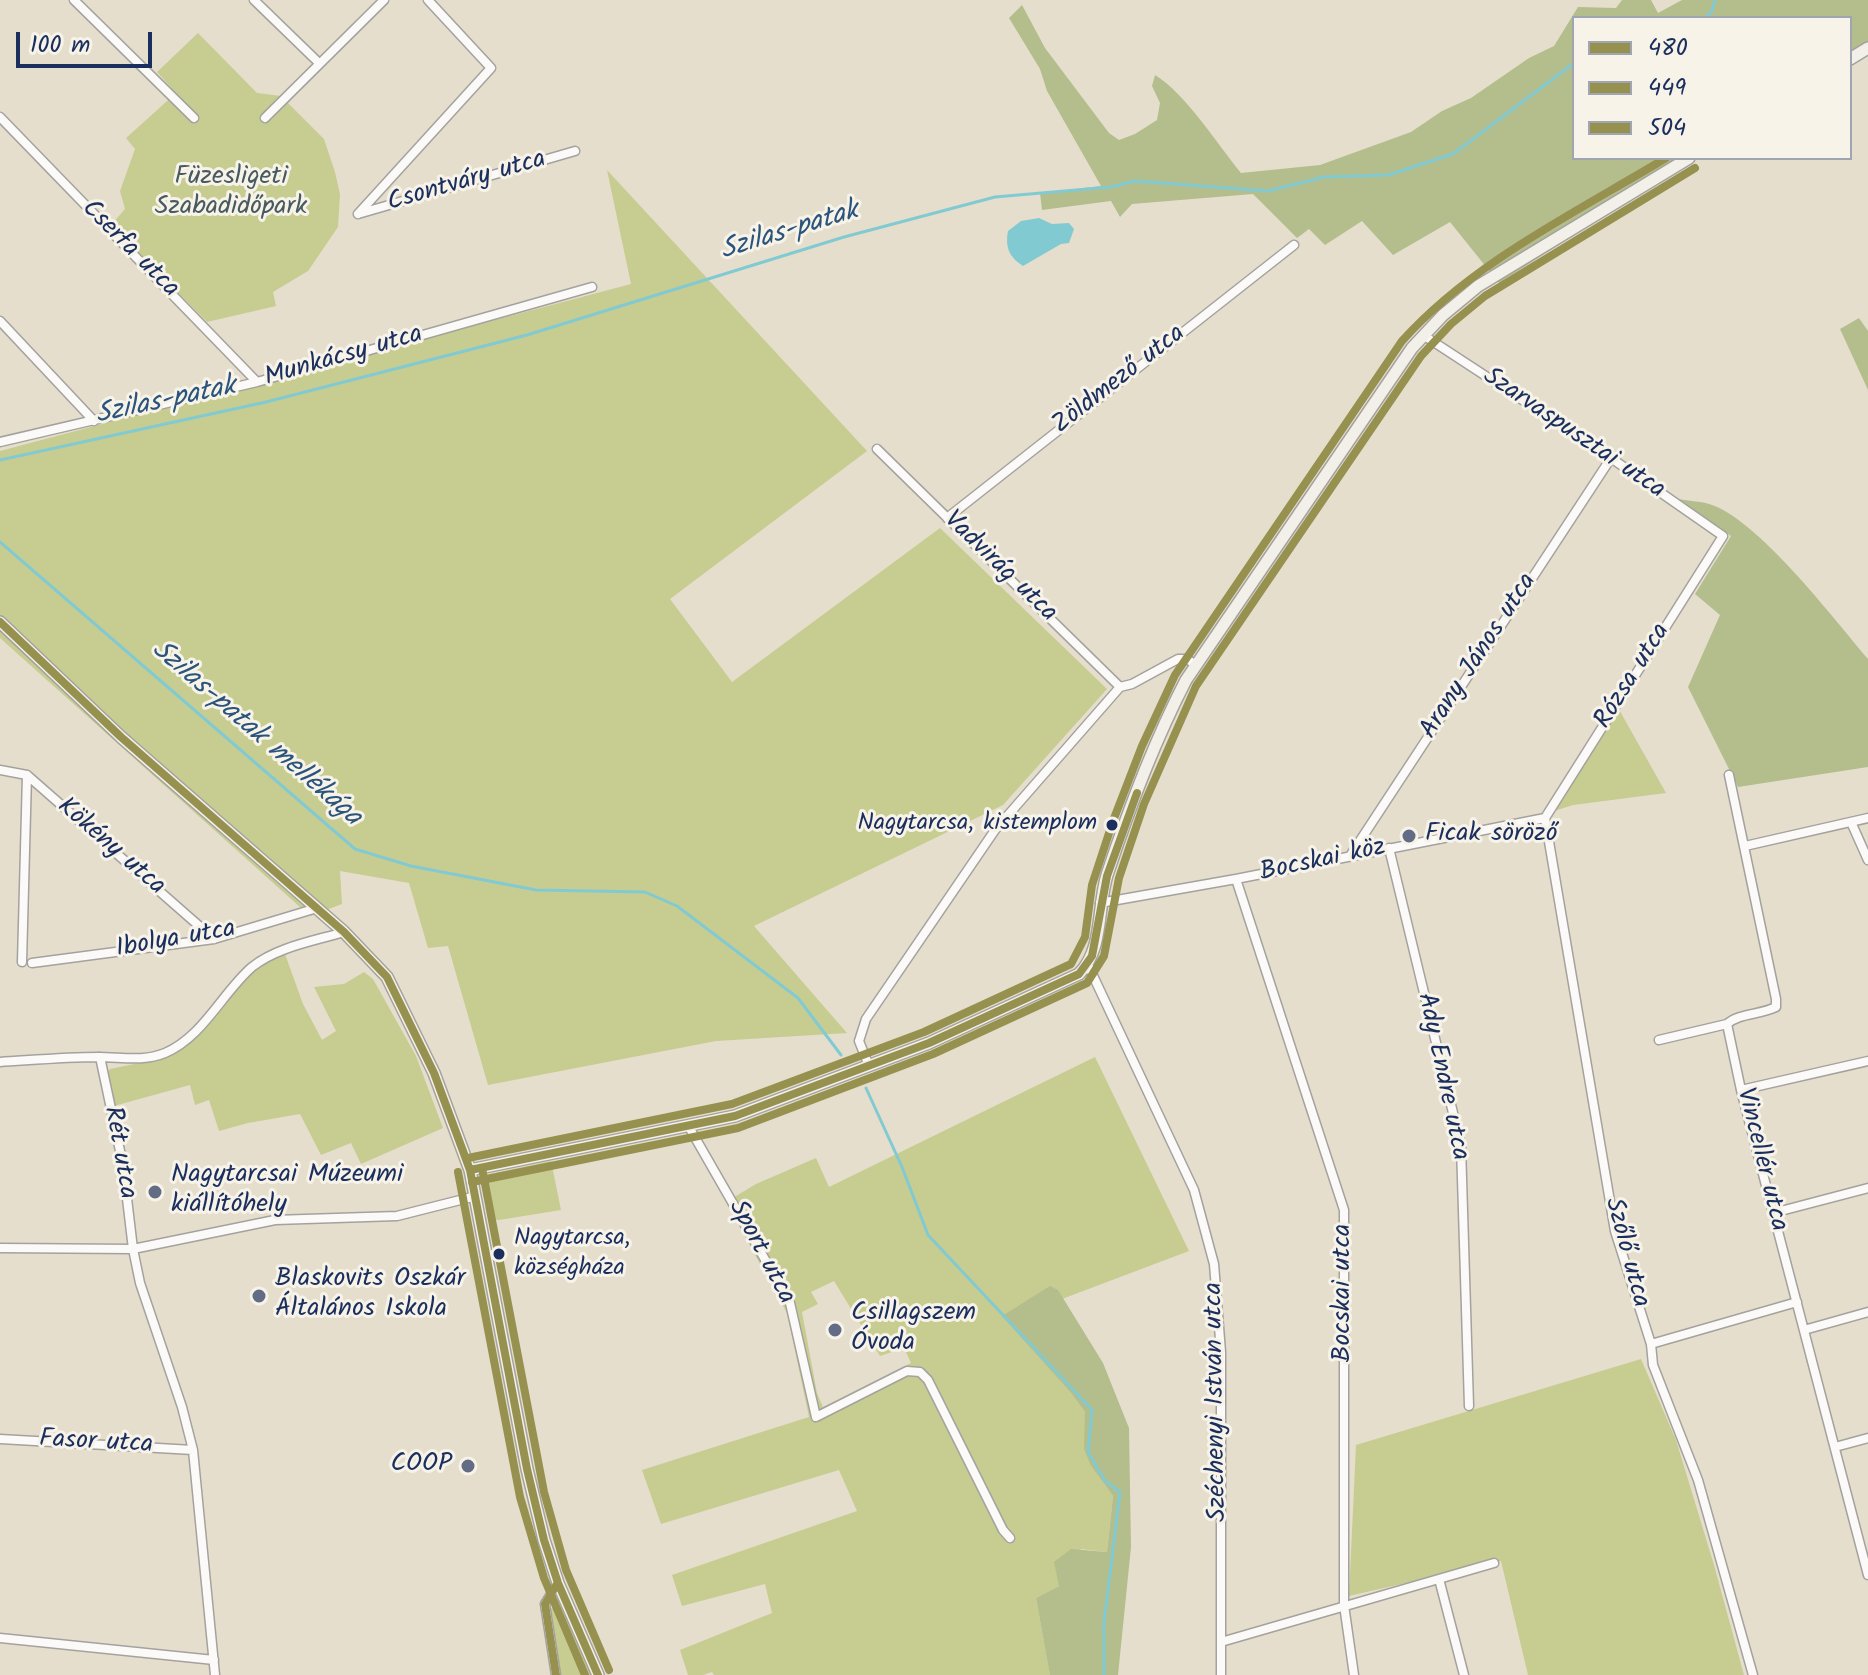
<!DOCTYPE html>
<meta charset="utf-8">
<style>
body{margin:0}
#map{position:relative;width:1868px;height:1675px;overflow:hidden;background:#e5decd;font-family:Kalam,sans-serif}
canvas{display:block}
.legend{position:absolute;left:1572px;top:16px;width:280px;height:144px;box-sizing:border-box;background:#f7f3e8;border:2px solid #9fa5b1;margin:0;padding:10px 14px;list-style:none;font-size:24px;color:#1b2f5e}
.legend li{display:flex;align-items:center;gap:16px;height:40px}
.legend b{width:40px;border:2px solid #9fa5b1}
.scale{position:absolute;left:16px;top:32px;width:136px;height:36px;box-sizing:border-box;border:4px solid #1b2f5e;border-top:0;padding-left:10px;font-size:24px;line-height:28px;white-space:nowrap;color:#1b2f5e;-webkit-text-stroke:6px #f7f3e8;paint-order:stroke}
</style>
<div id="map">
<canvas width="1868" height="1675"></canvas>
<ul class="legend">
<li><b style="height:10px;background:#96914f"></b>480</li>
<li><b style="height:10px;background:#96914f"></b>449</li>
<li><b style="height:10px;background:#96914f"></b>504</li>
</ul>
<div class="scale">100 m</div>
</div>
<script>
const context = document.querySelector('canvas').getContext('2d');
context.lineJoin = 'round';
function fill(path, color) { context.fillStyle = color; context.fill(path, 'evenodd'); }
function strokePath(path, color, width, dash) { context.strokeStyle = color; context.lineWidth = width; context.lineCap = dash ? 'butt' : 'round'; context.setLineDash(dash || []); context.stroke(path); }
function write(font, color, halo, rows, align = 'center') {
  context.font = font + ' Kalam,sans-serif'; context.lineWidth = 6; context.setLineDash([]); context.textBaseline = 'middle'; context.strokeStyle = halo; context.fillStyle = color; for (const [text, x, y, turn = 0] of rows) {
    context.save(); context.translate(x, y); context.rotate((+turn || 0) * Math.PI / 180); context.textAlign = isNaN(turn) ? turn : align; if (halo) context.strokeText(text, 0, 0); context.fillText(text, 0, 0); context.restore();
  }
}
const green = new Path2D(`
 M198,33L257,93L281,96L324,139L335,172L340,194L338,227L308,271L273,292L276,306L207,322L111,225L125,209L120,191L135,149L126,138L176,93L157,72Z
 M607,170L867,451L670,599L732,682L940,528L1107,689L1003,805L754,926L847,1033L716,1041L488,1085L448,946L428,948L409,883L340,871L342,904L310,916L0,638V451L631,284Z
 M1617,706L1666,793L1573,805L1548,813Z
 M285,954L303,1004L322,1040L336,1031L314,987L344,984L364,972L373,979L416,1056L443,1128L361,1164L351,1143L321,1155L300,1114L248,1123L219,1131L209,1100L195,1105L190,1085L114,1106L107,1072L110,1069L144,1062L178,1048L240,981L269,959Z
 M1095,1057L1189,1251L1062,1299L1058,1290L1032,1349L1071,1393L1085,1412L1091,1466L1113,1496L1107,1552L1081,1549L1059,1586L1036,1598L1050,1675H714L712,1672L703,1675H688L680,1650L772,1613L765,1584L682,1606L672,1575L857,1511L839,1470L661,1524L642,1470L809,1417L787,1313L726,1202L756,1184L816,1158L829,1187ZM834,1281L880,1356L904,1348L911,1363L823,1407L817,1393L802,1312L818,1304L811,1292Z
 M551,1161L561,1210L499,1220L489,1219L482,1184L489,1174Z
 M1641,1359L1676,1440L1714,1565L1744,1675H1528L1501,1561L1349,1596L1356,1445Z
 M558,1599L591,1675H561L551,1609Z`);
const forest = new Path2D(`
 M1622,0H1651L1658,13L1682,0H1868V50L1850,61V18H1574V158H1695L1499,283L1450,222L1393,255L1362,221L1325,245L1309,229L1297,238L1253,194L1132,204L1120,217L1111,201L1042,210L1040,193L1101,186L1047,91L1040,69L1009,18L1022,5L1045,48L1109,133L1119,140L1135,134L1157,120L1160,103L1152,86L1155,75C1185,93 1218,145 1241,173L1320,165L1411,132L1442,111L1471,98L1529,58L1554,46L1578,7L1616,8Z
 M1859,318L1868,331V390L1840,329Z
 M1679,499C1688,501 1700,501 1709,504C1757,518 1834,619 1868,659V767L1738,787L1688,687L1720,615L1695,594L1731,536Z
 M1050,1286L1058,1290L1103,1363L1129,1428L1131,1547L1118,1675H1050L1049,1670L1036,1598L1059,1586L1054,1562L1071,1549L1107,1552L1113,1496L1091,1466L1084,1449L1085,1412L1071,1393L1002,1316Z`);
const water = new Path2D(`
 M1039,218L1052,224L1069,223L1074,229L1069,243L1061,244L1023,266C1009,257 1005,247 1008,231L1021,221Z`);
const stream = new Path2D(`
 M1705,18L1712,11L1715,0
 M0,460L266,402L527,335L844,237L995,197L1111,187L1135,181L1268,191L1324,177L1388,175L1453,154L1574,63
 M0,542L355,849L411,866L536,890L645,892L677,906L798,998L841,1055
 M866,1088L902,1167L928,1235L1092,1410L1088,1452L1105,1481L1120,1492L1104,1622V1675`);
const minor = new Path2D(`
 M74,0L194,118
 M254,0L319,63
 M0,117L257,382
 M265,118L384,0
 M358,214L491,68L428,0
 M358,214L575,151
 M0,321L94,421
 M1423,335L1611,458L1723,536L1545,818
 M0,442L257,382L592,287
 M877,449L1120,687
 M947,518L1294,245
 M0,770L27,775L214,939
 M1729,775L1776,999V1007C1760,1015 1739,1013 1727,1024L1741,1090L1868,1575
 M1545,818L1615,1231L1651,1344L1653,1365L1698,1480L1753,1675
 M1851,822L1868,860
 M1745,846L1868,818
 M1389,848L1461,1146L1469,1406
 M1350,856L1611,458
 M1236,879L1344,1210V1605L1354,1675
 M1100,903L1236,879L1545,818
 M22,962L27,775
 M32,963L214,939L317,908
 M1088,965L1194,1190L1214,1264L1221,1352V1675
 M1659,1040L1727,1024
 M100,1057L123,1165L133,1249L140,1283L182,1407L193,1450L215,1675
 M0,1062C33,1060 66,1057 98,1057C122,1057 143,1062 165,1053C203,1037 222,993 252,967C277,947 314,941 344,932
 M869,1066L859,1041L866,1019L995,830L1120,687L1132,684L1178,659H1187L1196,665
 M1741,1090L1868,1061
 M689,1127L790,1303L816,1417L907,1371L920,1372L928,1380L1003,1530L1010,1538
 M1773,1213L1868,1188
 M0,1248L133,1249L275,1220L397,1216L476,1196
 M1804,1330L1868,1312
 M1651,1344L1797,1302
 M0,1439L193,1450
 M1835,1447L1868,1438
 M1439,1579L1464,1675
 M0,1638L214,1660
 M1221,1642L1494,1563
 M556,1675L545,1604L558,1583`);
const secondary = new Path2D(`
 M1850,59L1868,48
 M0,622L121,737L344,932L387,977L434,1073L470,1170L527,1469L544,1540L558,1583L598,1675
 M470,1170L735,1116L929,1043L1079,974C1104,949 1097,907 1107,875C1129,808 1154,742 1186,680L1412,348L1443,315L1478,286L1689,158`);
const bus1 = new Path2D(`
 M0,622L121,737L344,932L387,977L434,1073L470,1170L527,1469L544,1540L558,1583L598,1675
 M470,1170L735,1116L929,1043L1079,974L1092,956L1107,876L1137,793
 M556,1675L545,1604L557,1584`);
const bus2 = new Path2D(`
 M458,1172L520,1497L544,1578L585,1675
 M472,1182L738,1128L933,1054L1087,983L1104,956L1119,878L1144,804L1196,686L1421,356L1451,324L1485,296L1695,168`);
const bus3 = new Path2D(`
 M468,1158L732,1104L924,1032L1071,964L1085,937L1092,885L1113,821L1142,746L1175,675L1402,341C1473,262 1575,213 1666,158
 M482,1168L544,1492L566,1570L609,1670`);
const markers = [
 [1112,825,7,"#1b2f5e"],
 [1409,836,8,"#626c85"],
 [155,1192,8,"#626c85"],
 [499,1254,7,"#1b2f5e"],
 [259,1296,8,"#626c85"],
 [835,1330,8,"#626c85"],
 [468,1466,8,"#626c85"]
];
const busNames = [
 ["Nagytarcsa, kistemplom",1097,825],
 ["Nagytarcsa,",514,1240,"left"],
 ["községháza",514,1270,"left"]
];
const parkNames = [
 ["Füzesligeti",231,179],
 ["Szabadidőpark",231,209]
];
const streetNames = [
 ["Csontváry utca",467,183,-16],
 ["Cserfa utca",129,250,45],
 ["Munkácsy utca",344,358,-16],
 ["Zöldmező utca",1120,381,-38],
 ["Szarvaspusztai utca",1573,435,34],
 ["Vadvirág utca",999,568,44],
 ["Arany János utca",1480,657,-57],
 ["Rózsa utca",1634,677,-58],
 ["Kökény utca",110,848,41],
 ["Bocskai köz",1323,862,-12],
 ["Ibolya utca",176,941,-10],
 ["Ady Endre utca",1441,1077,78],
 ["Rét utca",118,1153,80],
 ["Vincellér utca",1760,1160,76],
 ["Sport utca",760,1253,62],
 ["Szőlő utca",1625,1253,75],
 ["Bocskai utca",1345,1293,-90],
 ["Széchenyi István utca",1218,1402,-91],
 ["Fasor utca",96,1444,3]
];
const poiNames = [
 ["Ficak söröző",1425,836],
 ["Nagytarcsai Múzeumi",171,1177],
 ["kiállítóhely",171,1207],
 ["Blaskovits Oszkár",275,1281],
 ["Általános Iskola",275,1311],
 ["Csillagszem",851,1315],
 ["Óvoda",851,1345],
 ["COOP",452,1466,"right"]
];
const waterNames = [
 ["Szilas-patak",790,233,-17],
 ["Szilas-patak",166,403,-12],
 ["Szilas-patak mellékága",255,735,41]
];
fill(green, '#c7cc91');
fill(forest, '#b3be8c');
fill(water, '#82cad2');
strokePath(stream, '#82cad2', 3);
strokePath(minor, '#a4a29e', 11);
strokePath(secondary, '#a4a29e', 14);
strokePath(minor, '#fbfaf8', 8);
strokePath(secondary, '#f3f0e9', 11);
strokePath(bus1, '#96914f', 8);
strokePath(bus2, '#96914f', 8);
strokePath(bus3, '#96914f', 8);
for (const [x, y, r, color] of markers) { const dot = new Path2D(); dot.arc(x, y, r, 0, 2 * Math.PI); context.fillStyle = color; context.fill(dot); strokePath(dot, '#f7f3e8', 3); }
write('24px', '#1b2f5e', '#f7f3e8', busNames, 'right');
write('26px', '#475a5f', '#f7f3e8', parkNames);
write('26px', '#1b2f5e', '#f7f3e8', streetNames);
write('26px', '#1b2f5e', '#f7f3e8', poiNames, 'left');
write('italic 28px', '#2a547c', '#f7f3e8', waterNames);
</script>
